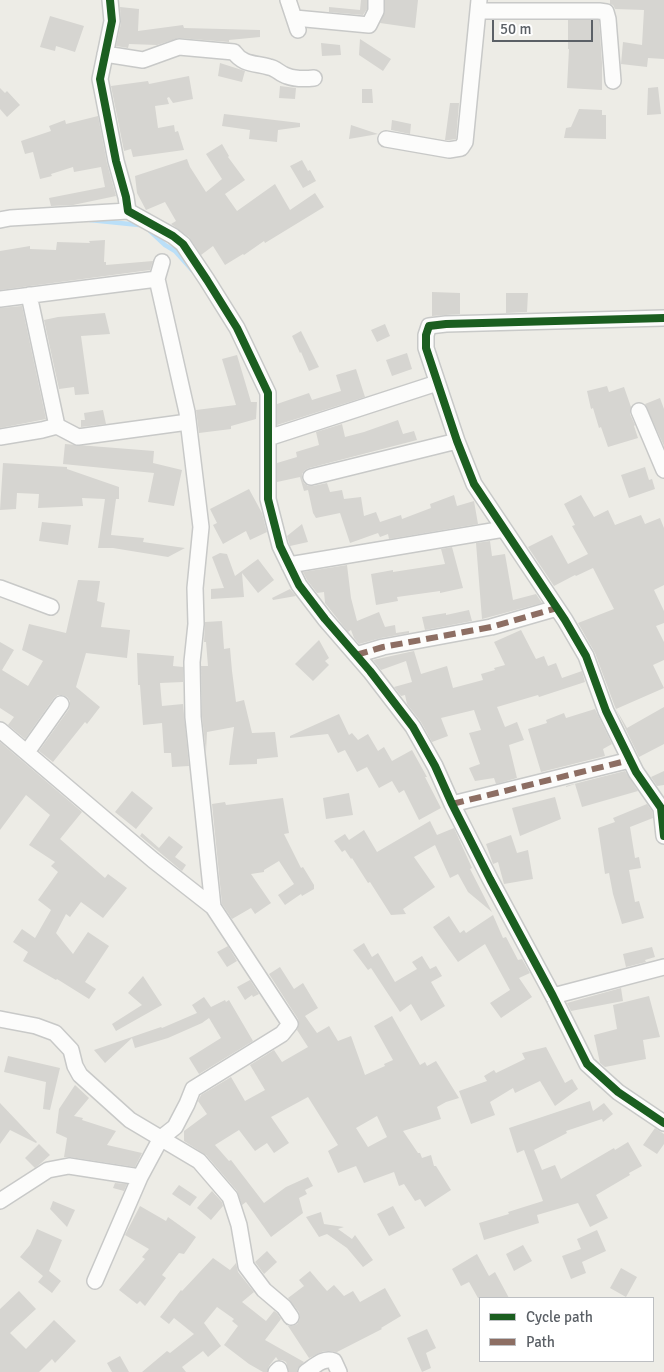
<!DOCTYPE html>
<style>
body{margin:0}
#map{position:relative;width:664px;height:1372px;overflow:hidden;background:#edece6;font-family:Signika,sans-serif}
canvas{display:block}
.legend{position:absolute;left:479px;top:1297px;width:175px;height:65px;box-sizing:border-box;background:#fff;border:1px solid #bdbfc2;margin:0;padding:6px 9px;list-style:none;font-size:15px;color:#5b6066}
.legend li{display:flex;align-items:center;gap:10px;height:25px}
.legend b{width:25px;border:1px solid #bdbfc2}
.scale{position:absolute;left:492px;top:20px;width:101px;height:22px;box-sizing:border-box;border:2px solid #5b6066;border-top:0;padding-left:6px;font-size:15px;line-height:18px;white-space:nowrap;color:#5b6066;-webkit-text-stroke:4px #fff;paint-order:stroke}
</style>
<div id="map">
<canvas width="664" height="1372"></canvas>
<ul class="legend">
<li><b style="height:6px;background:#1b5e20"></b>Cycle path</li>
<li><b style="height:6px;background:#8d6e63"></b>Path</li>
</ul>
<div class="scale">50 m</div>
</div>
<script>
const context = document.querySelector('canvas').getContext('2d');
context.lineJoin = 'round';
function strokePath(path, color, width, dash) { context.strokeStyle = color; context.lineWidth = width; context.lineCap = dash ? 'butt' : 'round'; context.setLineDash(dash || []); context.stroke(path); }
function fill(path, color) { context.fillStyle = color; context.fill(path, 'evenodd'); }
const stream = new Path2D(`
 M90,220L139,225
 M150,231L165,245L175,251L192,270`);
const building = new Path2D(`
 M361,0H367V9L363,15L329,12V7L360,10Z
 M385,0H418L415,28L380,23L385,11Z
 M610,0H664V59L648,58L647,67L621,64L623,42L642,45L644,10L615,9L613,5L610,4Z
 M120,7L139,9L138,31L183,25L184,28L260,30V37L229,40V42L179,38L157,45L129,44L128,48L116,46L121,23Z
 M50,16L84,26L75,52L56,46L55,51L40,47Z
 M568,20H599L602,63V90L567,88L569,49H568Z
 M360,39L391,59L383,71L359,55Z
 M321,43L340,45L341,55L322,56Z
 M220,63L245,71L242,82L218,76Z
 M189,76L193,99L173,103L169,97L167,98L169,104L155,106L158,128L174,125L175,132L178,131L184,150L133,157L131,149L124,151L111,86L148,81L149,84Z
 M280,86L296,88L295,99L279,98Z
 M658,87L661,114L647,115L648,88Z
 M0,88L5,93L7,91L20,105L7,117L0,109Z
 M362,89H372L373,103H362Z
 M450,103H459L456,139L449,140H445Z
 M579,109L602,110V115H606V139L564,138L566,128L571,127Z
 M224,114L300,123V127L278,130L277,142L249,139L250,130L222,126Z
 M98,116L107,163L116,196L73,205L51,206L49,198L105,187L101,167L74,172L73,167L51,174L52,176L40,179L33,152L25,154L21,141L51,131L49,126L65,120L66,124Z
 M392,120L411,124L410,134L391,130Z
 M351,125L378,134L349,139Z
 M222,144L229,156L228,157L245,180L225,194L237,211L275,184L290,210L315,193L324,207L265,243L264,241L244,255L243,254L225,265L213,246L201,255L189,237L171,224L176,221L165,202L146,210L137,193L135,176L187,159L190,167L206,192L222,179L206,154Z
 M302,160L308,171L310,170L316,181L303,188L290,166Z
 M105,240L104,262H106V265L153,261L150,270L0,290V251L30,246V249L56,250L57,242L90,243L89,241Z
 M432,292L460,293V314L432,316Z
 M506,293H528L527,312L506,313Z
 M22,306L46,419L0,428V308Z
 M105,313L110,334L81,336L89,394L75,395L74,387L59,389L44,320L58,317Z
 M385,324L390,336L377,342L371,330Z
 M301,331L319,367L309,371L301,352L300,353L292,336Z
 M407,353L412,369L392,376L386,360Z
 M237,355L251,402H257L256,419L231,426V429L199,433L196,410L236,405L222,359Z
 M356,369L365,397L277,425V404L309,393L312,400L341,391L336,375Z
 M607,386L609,392L624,387L631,407L630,414L635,425L634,426L638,438L608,447L601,427L599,428L593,408L591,409L587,391Z
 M660,398L664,409V446L645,404Z
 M103,410L106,424L81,427V420H85L84,413Z
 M398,420L403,434L414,431L417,440L309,468L305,470L302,474V479L304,483L308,486H313L327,483L330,492L342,490L344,499L361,497L364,516L376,512L380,522L401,515L402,519L431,508L430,504L454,495L457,506L474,501L478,524L389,539L388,534L380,537L378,533L350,543L340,513L316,518L313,513L308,490L304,491L300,477L277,482V463L297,457L296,452L319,445L316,432L342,424L345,437L364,432Z
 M65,444L154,451L153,463L182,470L174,506L148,502L154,473L63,464Z
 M3,463L67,467V469L119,487V499H116L111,535L144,538L143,542L185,548L168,557L113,548H98L105,499L82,498L83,506L38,508L39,494L17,493L16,509L0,510Z
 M645,467L649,480L652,479L655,489L629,498L621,475Z
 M249,489L262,513L267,532L250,540L246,531L223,544L213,525L217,523L210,509Z
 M581,495L594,517L608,510L615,525L641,515L645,524L660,518L664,528V585L654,590L664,611V623L656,626L664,642V660L653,665L664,688L616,709L627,728L664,707V744L639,757L615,707L595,653L578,623L614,609L593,568L576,576L575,575L554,586L528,547L552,535L568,564L588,554L572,526L575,525L564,504Z
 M42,522L71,525L68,545L39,541Z
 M302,524L308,542L290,546L287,536Z
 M490,541L492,556L505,554L513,600L536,594L542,603L482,619L476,543Z
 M452,547L463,588L440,593V591L397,597L398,601L376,605L371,574L393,570V572L445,564L441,549Z
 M220,553L227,554L235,576L258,559L274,580L258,593L242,573L244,597L211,599V589L224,588L212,557Z
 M347,565L351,598L357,621L379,612L385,627L395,625L396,633L409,631V633L381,638L359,644L354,638L351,630L348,632L325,603L324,592L317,593L307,580L303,572Z
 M78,580L100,581L97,601L105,603L101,627L130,630L127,658L86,653L76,687L100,707L87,724L85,722L53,762L39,751L69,709L70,705V701L67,697L62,695H58L54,698L25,739L8,725L14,717L0,708V642L14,650L2,670L28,686L43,661L22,650L29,624L66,633Z
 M290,589L296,596L273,600L272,598Z
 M469,610L472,621L425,630L422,617L446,613V615Z
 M222,621L224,649L230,648L232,671L236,702L244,700L252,733L275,732L278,757L257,759V764L229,765L234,727L207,732L206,752L202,716L201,666H208L206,642H204L205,622Z
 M521,630L536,659L544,656L548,666L556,663L562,678L582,671L585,682L539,697L538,695L497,707L505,727L517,722L524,740L509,745L517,778L496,784L494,778L475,781L469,768L480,764L469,733L481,730L474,710L441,718L448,736L432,742L421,722L407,704L405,695L401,696L394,687L412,682L406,661L381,670L373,660L414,651L421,674L447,666L453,688L483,680L481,674L495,670L494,668L505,665L494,642Z
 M319,640L329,658L325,661L329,665L313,681L295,664Z
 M137,653L174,656L173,666L183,667V682L160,683L162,706L183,704L189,766L172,767L171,753H164L162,723L143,725L140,685H138Z
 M595,709L612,744L603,749L605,756L541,772L528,729L547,723L546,720L564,713L566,718Z
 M339,714L349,735L352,733L358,740L368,734L378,751L384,747L392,761L412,750L427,777H425L441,808L419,820L404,790L399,793L392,781L379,788L367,767L357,772L345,750L338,753L328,734L290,738V736Z
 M0,742L82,812L60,839L105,878L108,874L127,888L103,918L81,902L70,917L66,914L56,933L73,954L88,932L109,946L85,982L96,989L89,999L57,979L56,980L23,961L28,952L13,942L22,929L35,938L51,910L38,900L58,872L51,866L55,862L29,845L50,815L26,795L0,830Z
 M625,771L638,791L582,807L575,784L566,787V786Z
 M664,771V785L657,786L651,777Z
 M132,791L153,808L136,829L115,812Z
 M349,793L353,815L326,819L323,798Z
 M555,797L561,819L520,836L512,808Z
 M283,798L289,833L284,834L301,868L303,867L314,885V889L302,896L301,894L285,905L278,895L294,884L279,861L264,870V872L251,874L271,903L255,914L251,908L232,919L222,904L212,804L225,802L226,805Z
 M647,804L652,811L653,818L630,827L635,858L639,857L641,868L629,870L635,902L639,901L644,918L622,924L613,894L609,873L605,874L598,828L615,822L613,818Z
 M430,821L437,835L454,828L472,868L470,869L492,912L468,892L458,874L450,878L435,845L414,857L435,887L403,909L406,914L391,915L370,882L368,883L352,858L351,859L345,850L342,852L334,841L345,834L349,840L364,830L377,852Z
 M142,833L159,848L169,836L183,847L175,857L186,865L182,871L140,836Z
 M511,835L517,853L528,850L533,879L504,884L498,862L493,864L486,844Z
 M493,915L503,938L506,937L518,960L522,959L530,973L519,978L532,997L501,1018L490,1003L510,990L485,944L458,962L433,927L449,916L460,933L464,930L466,933Z
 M364,943L372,957L378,953L395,982L417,969L412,962L422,956L430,969L436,966L442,976L431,982L445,1006L421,1021L411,1004L400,1012L371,968L368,970L353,950Z
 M228,946L237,961L227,967L217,952Z
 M652,947L655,957L645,960L646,962L626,967L623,954Z
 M280,967L294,989L303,983L318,1008L305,1016L317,1033L329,1026L338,1041L351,1036L365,1075L385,1066L384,1064L393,1060L374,1026L392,1016L420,1065L425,1062L427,1066L436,1061L459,1098L446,1102L437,1107L441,1119L403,1131L418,1153H420L422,1158L431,1155L434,1166H436L451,1190L425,1207L420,1199L415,1201L404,1184L399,1186L394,1172L364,1183L356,1166L338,1173L328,1151L338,1145L308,1097L271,1117L289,1143L274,1153L267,1143L255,1151L239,1130L215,1145L229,1161L231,1160L264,1203L286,1187L308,1177L313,1186L305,1190L307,1194L299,1198L303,1213L271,1237L246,1202L242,1205L237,1191L206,1155L184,1141V1131L207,1114L198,1101L201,1095L231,1077L245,1101L265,1090L250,1065L274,1050L282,1062L308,1047L297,1030L299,1025L298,1019L269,974ZM377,1116L387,1137L368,1147L356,1128Z
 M143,976L162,1005L116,1031L112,1024L142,1005L128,993Z
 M250,980L259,994L253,997L252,995L245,1000L237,987Z
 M621,988L623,1001L571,1011L567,1003Z
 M649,996L660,1037L643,1040L646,1059L605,1067L600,1063L594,1035L617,1029L613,1005Z
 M204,997L211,1007L225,1000L226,1002L229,1000L253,1041L199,1074L189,1058L221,1038L209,1018L202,1023L168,1038L135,1048L132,1038L105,1063L94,1050L161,1027L162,1028L197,1013L192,1005Z
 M546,1047L565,1083L572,1079L578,1089L555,1106L540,1081L515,1093L513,1088L490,1102L495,1115L471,1124L459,1091L487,1081L484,1076L494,1070L496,1073L525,1059L522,1053Z
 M8,1056L60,1068L50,1110L43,1109L46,1082L4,1072Z
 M75,1085L89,1098L74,1116L83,1118L82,1120L116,1131L107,1145L142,1153L135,1167L70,1157H64L67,1138L56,1133L59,1109Z
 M590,1101L593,1111L604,1103L613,1114L603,1122L602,1119L566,1131L567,1133L534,1150L542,1170L555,1165L561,1179L614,1148L615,1150L628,1142L642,1166L629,1173L630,1175L596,1195L608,1218L590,1227L578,1203L537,1215L539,1223L484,1240L479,1223L509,1214L508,1212L543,1201L524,1150L517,1153L509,1128Z
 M0,1103L37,1142L36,1143L10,1130L0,1144Z
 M655,1128L664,1134V1144L657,1154L643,1145Z
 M39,1144L50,1155L40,1164L35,1168L25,1158Z
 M115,1183L127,1184L124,1191L113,1188Z
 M179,1185L197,1197L190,1206L172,1194Z
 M212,1191L222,1202L223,1206L211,1220L197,1208Z
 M53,1201L75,1210L67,1227L50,1209Z
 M140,1206L166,1221L168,1217L196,1237L184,1254L179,1253L162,1275L166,1278L145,1306L140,1301L137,1304L119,1290L145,1259L142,1257L149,1249L125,1235Z
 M393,1206L405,1228L389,1236L377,1214Z
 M321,1212L324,1224L344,1227L338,1229L352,1239L355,1235L373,1260L363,1267L347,1248L327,1234L319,1237L306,1217Z
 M37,1229L62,1240L49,1271L61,1281L52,1293L38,1282L43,1276L20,1257L30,1245Z
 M597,1230L606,1251L582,1262L586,1273L571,1279L562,1256L581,1249L577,1239Z
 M523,1245L532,1261L514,1271L506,1254Z
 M267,1251L277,1262L264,1274L255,1262Z
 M477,1254L489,1276L495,1272L509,1298H478L469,1282L461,1286L452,1269Z
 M213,1258L230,1270L236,1263L238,1272L254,1292L242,1302L266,1321L274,1311L277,1313L281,1319L265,1340L304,1362L298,1368L297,1372H289L286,1362L282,1360H278L276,1357L269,1366L267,1372H263L249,1364L224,1345L238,1326L232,1321L234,1319L217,1307L204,1323L221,1346L208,1357L203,1351L182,1367L186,1372H142L167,1351L170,1353L194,1334L174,1318L169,1324L160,1317L181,1290L182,1291Z
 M621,1268L637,1277L626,1297L610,1288Z
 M310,1271L327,1291L334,1285L344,1296L353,1291L360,1302L385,1288L401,1316L381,1328L382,1329L337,1352L324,1351L309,1358L288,1326H292L297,1324L299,1321L300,1317L299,1312L288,1298L304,1286L299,1280Z
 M19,1291L36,1309L10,1333L26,1349L54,1320L76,1341L55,1363L52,1359L39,1372H0V1309Z
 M427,1329L436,1348L426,1353L431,1368L422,1372L407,1338Z
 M120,1356L129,1372H112L107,1363Z`);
const minor = new Path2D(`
 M110,0L112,21L100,79L116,161L126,197L128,211L173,236L183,244L207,280L237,328L268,393V499L280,546L299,585L325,619L370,671L413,727L435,766L452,804L490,879L553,996L587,1064L618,1092L664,1123
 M288,0L298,30
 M479,11H599L606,12L608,19L613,81
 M295,18L369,25L376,11V0
 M105,54L143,60L179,47L234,52C243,65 255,63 269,67C276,68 280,74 287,76C295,79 305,79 314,78
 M386,139L449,150L461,148L465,142L479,0
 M0,220L10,218L128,211
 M162,262L157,279L187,412L201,527L195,588L196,624L192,662L193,717L213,907
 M29,295L57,426
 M0,299L157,279
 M664,318L446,324L429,326L426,335V348L457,441L474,484L565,620L586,656L606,711L636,772L661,808L664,836
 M639,411L664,470
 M0,437L42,430L57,426L78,437L188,422
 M268,438L437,383
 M311,477L457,441
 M289,565L504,529
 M0,588L51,607
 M356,655L383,647L491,627L557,608
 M0,730L153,860L213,907L290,1024L282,1034L193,1089L187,1104L175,1127L161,1138L140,1177L95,1281
 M27,752L61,704
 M452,804L630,760
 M553,996L664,967
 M0,1019L36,1026L55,1033L71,1050L75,1066L80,1075L130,1120L199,1161L230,1197L239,1225L246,1266L264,1290L284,1307L291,1317
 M0,1201L48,1170L69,1166L140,1177
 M276,1372L279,1369L280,1372
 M306,1372C315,1366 323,1357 334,1361L339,1372`);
const quiet = new Path2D(`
 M356,655L383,647L491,627L557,608
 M452,804L630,760`);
const cycleway = new Path2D(`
 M110,0L112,21L100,79L116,161L126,197L128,211L173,236L183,244L207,280L237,328L268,393V499L280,546L299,585L325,619L370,671L413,727L435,766L452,804L490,879L553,996L587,1064L618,1092L664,1123
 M664,318L446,324L429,326L426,335V348L457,441L474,484L565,620L586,656L606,711L636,772L661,808L664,836`);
strokePath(stream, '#badff8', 4.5);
fill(building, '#d6d5d1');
strokePath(minor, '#c8c9c8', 18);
strokePath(minor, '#fcfcfb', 15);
strokePath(quiet, '#8d6e63', 6, [12, 6]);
strokePath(cycleway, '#1b5e20', 8);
</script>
